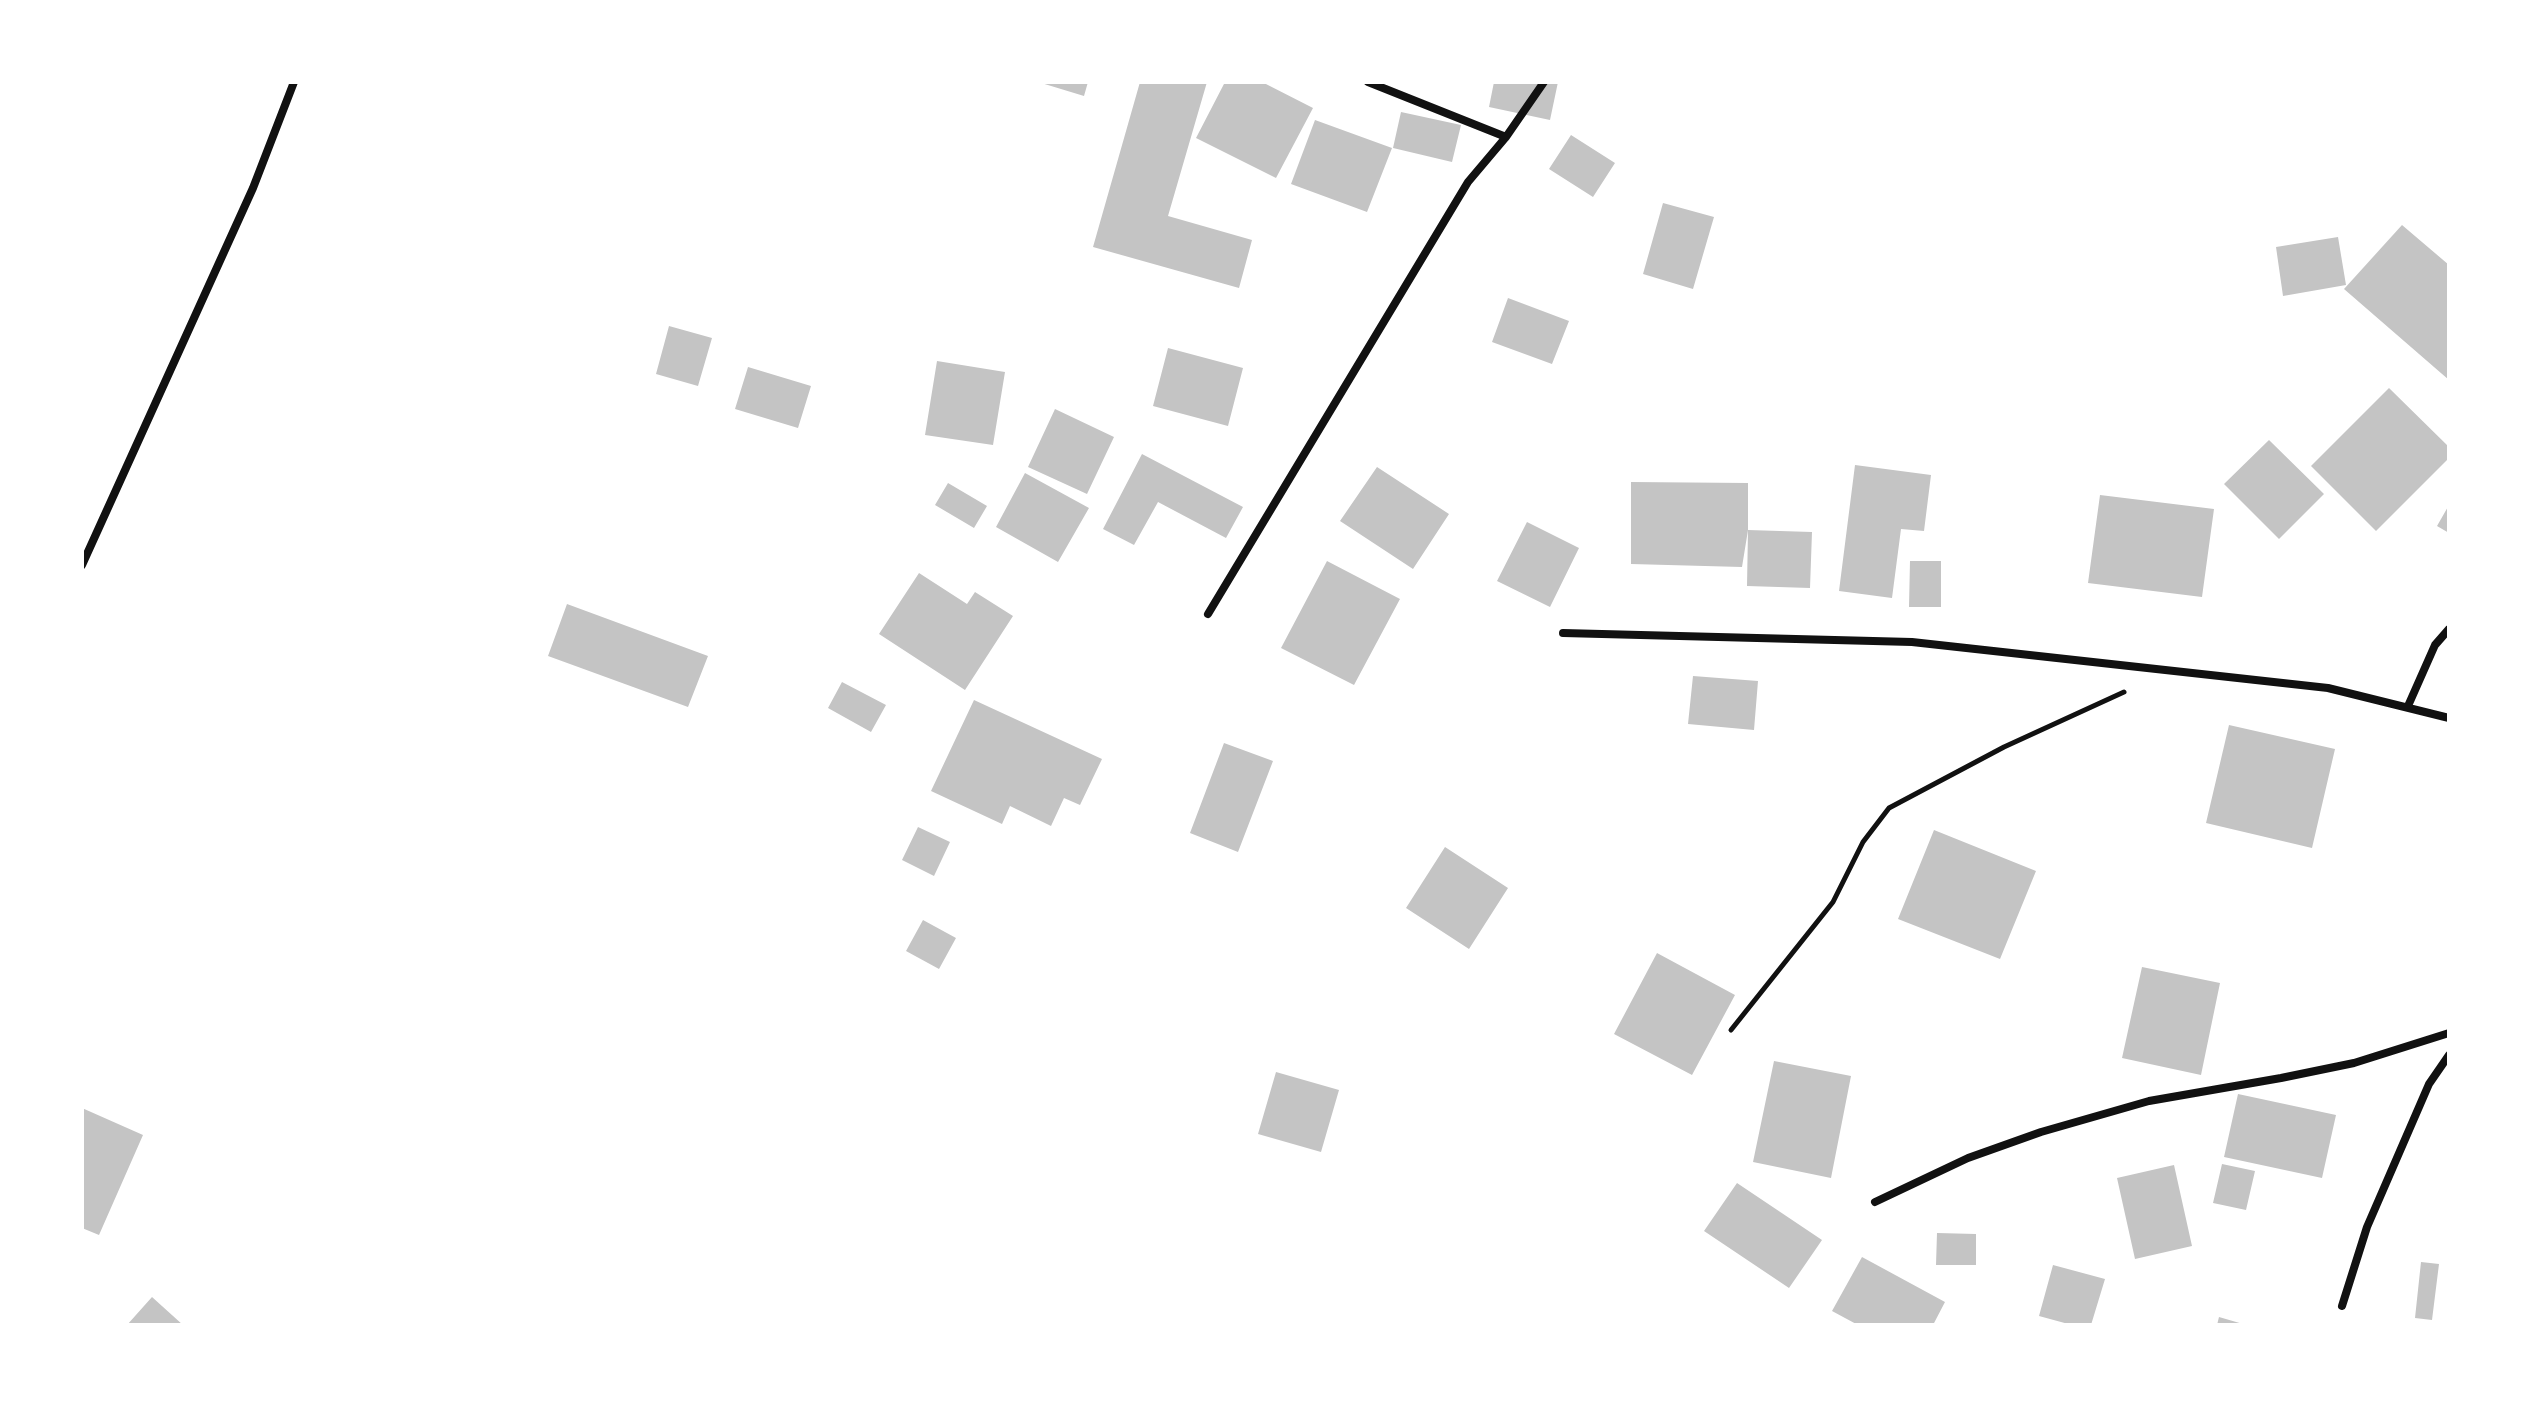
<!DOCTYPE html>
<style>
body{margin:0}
#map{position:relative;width:2531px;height:1407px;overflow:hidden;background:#fff;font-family:Barlow,sans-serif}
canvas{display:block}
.frame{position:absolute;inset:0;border:84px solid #fff;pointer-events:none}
</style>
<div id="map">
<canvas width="2531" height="1407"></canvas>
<div class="frame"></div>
</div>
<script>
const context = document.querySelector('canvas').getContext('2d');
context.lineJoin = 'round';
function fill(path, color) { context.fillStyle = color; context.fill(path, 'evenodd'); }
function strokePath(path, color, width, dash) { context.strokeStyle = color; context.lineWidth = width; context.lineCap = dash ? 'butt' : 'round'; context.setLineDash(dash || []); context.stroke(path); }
const building = new Path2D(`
 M1038,82H1088L1084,96Z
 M1140,82H1207L1168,216L1252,240L1239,288L1093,247Z
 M1225,82H1262L1313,108L1276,178L1196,138Z
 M1494,82H1558L1550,120L1489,107Z
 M1401,112L1461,125L1452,162L1393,148Z
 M1315,120L1392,148L1367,212L1291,184Z
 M1571,135L1615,163L1593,197L1549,169Z
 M1663,203L1714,217L1693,289L1643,274Z
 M2402,225L2449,265V380L2344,289Z
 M2338,237L2346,285L2283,296L2276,247Z
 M1508,298L1569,321L1552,364L1492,342Z
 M669,326L712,338L698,386L656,374Z
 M1168,348L1243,368L1228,426L1153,406Z
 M937,361L1005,372L993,445L925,435Z
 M748,367L811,386L798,428L735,409Z
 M2389,388L2449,447V458L2376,531L2311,466Z
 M1055,409L1114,437L1087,494L1028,467Z
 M2269,440L2324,494L2279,539L2224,484Z
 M1142,454L1243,507L1226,538L1158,502L1134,545L1103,529Z
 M1855,465L1931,475L1924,531L1901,529L1892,598L1839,591Z
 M1377,467L1449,514L1413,569L1340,521Z
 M1025,473L1089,508L1058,562L996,527Z
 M1631,482L1748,483V530L1812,532L1810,588L1747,586L1748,530L1742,567L1631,564Z
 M948,483L987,506L974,528L935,505Z
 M2100,495L2214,509L2202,597L2088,583Z
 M2449,505V533L2437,526Z
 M1527,522L1579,548L1550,607L1497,581Z
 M1327,561L1400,599L1354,685L1281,648Z
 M1910,561H1941V607H1909Z
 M919,573L967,604L975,592L1013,616L965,690L879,634Z
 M567,604L708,656L688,707L548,656Z
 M1693,676L1758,681L1754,730L1688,724Z
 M842,682L886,705L871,732L828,708Z
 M974,700L1102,759L1080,805L1064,798L1051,826L1010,806L1002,824L931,791Z
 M2229,725L2335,749L2312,848L2206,823Z
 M1224,743L1273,761L1238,852L1190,833Z
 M918,827L950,842L934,876L902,860Z
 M1934,830L2036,871L2000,959L1898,919Z
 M1445,847L1508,888L1469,949L1406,908Z
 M923,920L956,938L939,969L906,951Z
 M1657,953L1735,995L1692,1075L1614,1034Z
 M2142,967L2220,983L2201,1075L2122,1058Z
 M1774,1061L1851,1076L1831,1178L1753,1162Z
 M1276,1072L1339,1090L1321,1152L1258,1134Z
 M2238,1094L2336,1115L2322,1178L2224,1157Z
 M82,1108L143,1135L99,1235L82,1228Z
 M2222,1164L2255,1171L2246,1210L2213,1203Z
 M2174,1165L2192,1246L2135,1259L2117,1178Z
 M1737,1183L1822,1240L1789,1288L1704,1231Z
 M1937,1233L1976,1234V1265H1936Z
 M1862,1257L1945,1302L1933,1325H1858L1832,1311Z
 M2421,1262L2439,1264L2432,1320L2415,1318Z
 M2053,1265L2105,1279L2091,1325H2072L2039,1316Z
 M152,1297L183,1325H127Z
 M2219,1317L2243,1324V1325H2217Z`);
const path = new Path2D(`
 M1731,1030L1833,902L1863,842L1889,808L2004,747L2124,692`);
const minor = new Path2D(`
 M1368,82L1506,137
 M82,565L253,188L294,82
 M1208,614L1468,182L1506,137L1544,82
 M1563,633L1912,642L2328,688L2449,718
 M2408,706L2435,645L2449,629
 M1875,1202L1968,1158L2041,1132L2149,1101L2281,1078L2354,1063L2449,1033
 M2342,1306L2367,1227L2429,1084L2449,1055`);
fill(building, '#c4c4c4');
strokePath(path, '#111', 5);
strokePath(minor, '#111', 8);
</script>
